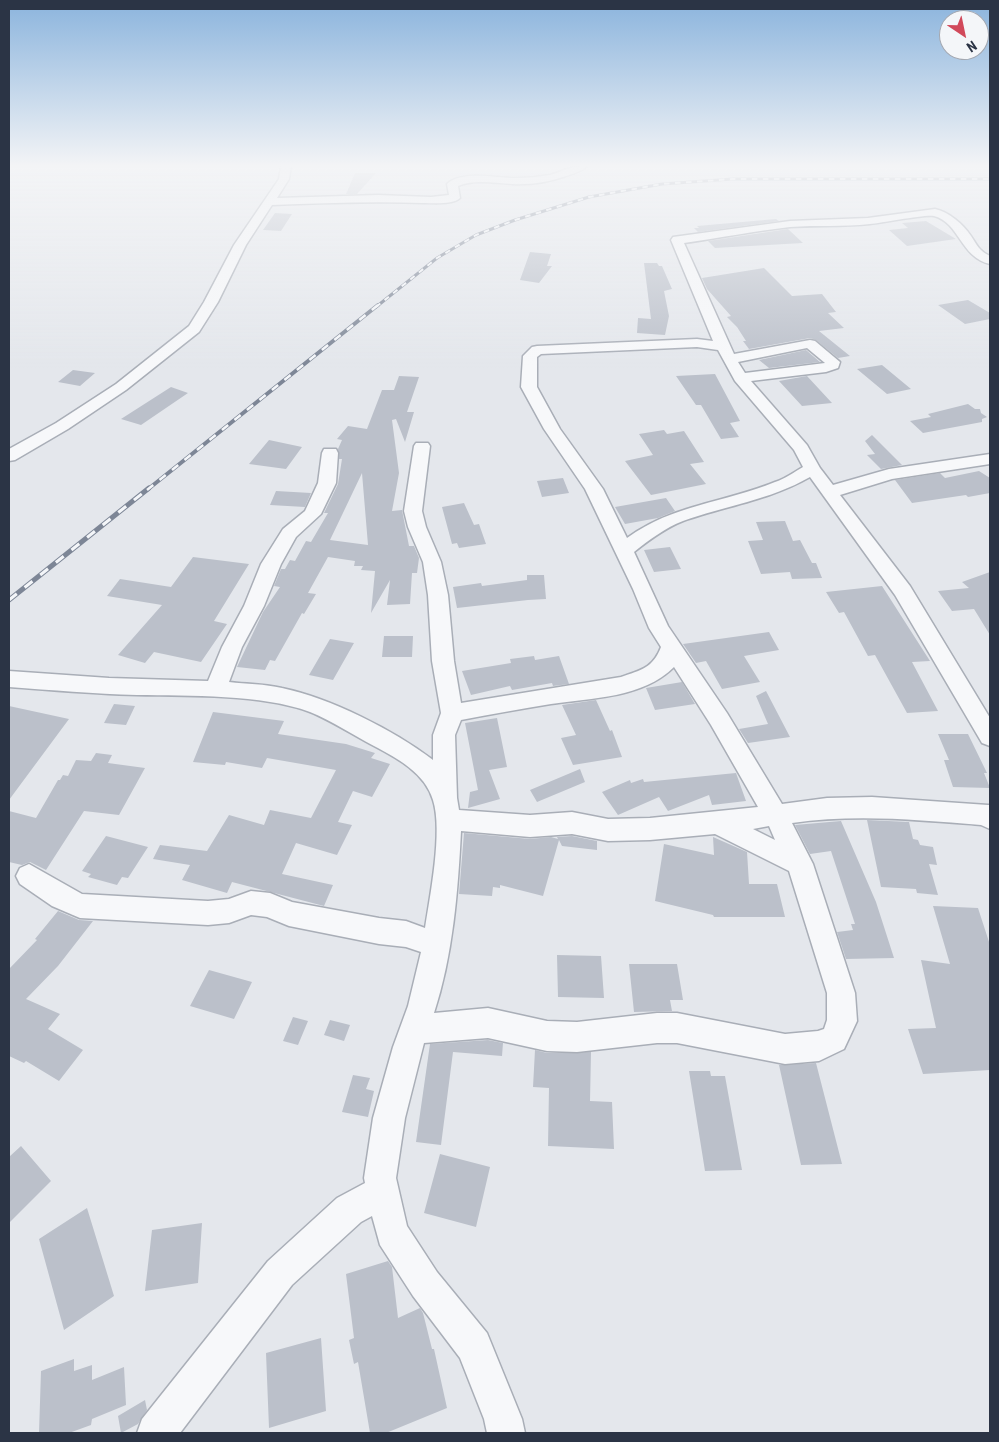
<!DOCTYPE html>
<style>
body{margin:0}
#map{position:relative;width:999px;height:1442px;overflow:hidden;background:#e4e7ec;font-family:"Roboto Condensed",sans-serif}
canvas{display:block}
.frame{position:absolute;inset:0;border:10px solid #2b3445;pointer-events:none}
.north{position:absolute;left:939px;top:10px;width:50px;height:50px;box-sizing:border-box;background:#f4f6f9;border:1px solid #a4a8b1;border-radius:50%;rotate:146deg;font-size:14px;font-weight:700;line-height:20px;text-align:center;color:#2b3445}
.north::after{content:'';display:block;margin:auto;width:18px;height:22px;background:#d1495b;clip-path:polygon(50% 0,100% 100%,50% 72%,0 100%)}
</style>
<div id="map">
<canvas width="999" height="1442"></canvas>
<div class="frame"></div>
<div class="north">N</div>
</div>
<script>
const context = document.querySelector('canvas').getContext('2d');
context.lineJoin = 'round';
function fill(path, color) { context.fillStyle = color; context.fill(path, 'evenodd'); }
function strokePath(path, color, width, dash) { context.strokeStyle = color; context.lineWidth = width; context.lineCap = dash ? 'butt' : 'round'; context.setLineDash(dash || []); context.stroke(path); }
const building = new Path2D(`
 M355,173H376L357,194H346Z
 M275,213L292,214L281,231L263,230Z
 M776,219L779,221L698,232L694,228H699L697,226Z
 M926,221L956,239L907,246L889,230L908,228L902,223Z
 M788,229L803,243L715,248L708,241Z
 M530,252L551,254L547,266H552L539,283L520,280Z
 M644,263H657L659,266H662L672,289L664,291L669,316L665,335L637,333L638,318L651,319Z
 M764,268L792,296L822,294L836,312L828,313L844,328L819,331L850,356L838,358L816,340L810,338L749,349L743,341H746L737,327L727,317L731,316L707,289L702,278Z
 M968,300L990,313V319L965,324L938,305Z
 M806,350L820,362L769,368L759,360Z
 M882,365L911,389L887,394L857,369Z
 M73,370L95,373L80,386L58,382Z
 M715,374L740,421L730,423L739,437L721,439L701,405H696L676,376Z
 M399,376L419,377L407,412H414L405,442L396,419L392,420L399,473L392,511L402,510L409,546H414L419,558L417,573H412L410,604L387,605L390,580L371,613L375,571L361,570L363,566H354L355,561L328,557L308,593L316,594L304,614L302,613L275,661L270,660L265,670L237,667L263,612L280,587L274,586L281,569H285L290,560L295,561L306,541L311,542L328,513H324L338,484L342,459H339L338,449L342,440L337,439L348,426L367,429L382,390H394ZM362,473L368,545L330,540L342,515Z
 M807,376L832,403L802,406L779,381Z
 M171,387L188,393L141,425L121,419Z
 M968,404L975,409H980L981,413L987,417L982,419V422L923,433L910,421L931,417L928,414Z
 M664,430L667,434L684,431L704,462L690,464L706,484L651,495L625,461L653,455L639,434Z
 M872,435L902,465L881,469L867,455L875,454L865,441Z
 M269,440L302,447L286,469L249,464Z
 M979,471L990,478V493L968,497L966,495L912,503L895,480L940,473L945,478Z
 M563,478L569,493L542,497L537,481Z
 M276,491L311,493L305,507L270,505Z
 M666,498L675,511L658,518L625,524L615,507Z
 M464,503L474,525L479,524L486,544L459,548L457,543L452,544L442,507Z
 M785,521L793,541L800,540L812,563H816L822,578L792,579L790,572L761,574L748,541L763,540L756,522Z
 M670,547L681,569L654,572L644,550Z
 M193,557L249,564L214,621L227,624L201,662L154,652L145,663L118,655L162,605L107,596L120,579L171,587Z
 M990,572V635L974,609L952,611L938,591L969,588L962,582Z
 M527,575H544L546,599L528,600L457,608L453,587L481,583L482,586L527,580Z
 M882,586L930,661L912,662L938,711L907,713L875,655L868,656L844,612L839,613L826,592Z
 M769,632L779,650L744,656L760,682L722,689L706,661L696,663L683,644Z
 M384,636H413L412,657H382Z
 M330,639L354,643L333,680L309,675Z
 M534,656L535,660L559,656L569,684L553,686L552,683L512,690L510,686L471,695L462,671L511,663L510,659Z
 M682,682L695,704L655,710L646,688Z
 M766,691L790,737L748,743L739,729L768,724L756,696Z
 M596,700L610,731L612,730L622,757L573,765L561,738L576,735L562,705Z
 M114,704L135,706L126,725L104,723Z
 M9,706L69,719L9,800Z
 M213,712L284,721L278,734L346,744L375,753L371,758L390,764L372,797L353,791L338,822L352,825L337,855L296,843L282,874L333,885L324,906L232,882L227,893L182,880L190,865L153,859L160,845L207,851L229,815L264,825L270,810L311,818L336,770L267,758L262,768L226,762L225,765L193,762Z
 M497,718L507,767L489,770L500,799L468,808L470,792L478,790L465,723Z
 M938,734H968L987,773H984L990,788L953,787L944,760H949Z
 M96,753L112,755L108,763L145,768L119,815L84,811L46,870L30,862L22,865L9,862V811L36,818L58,780H60L63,775L68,776L76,760L91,761Z
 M580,769L585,782L537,802L530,790Z
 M736,773L746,801L712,805L709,795L668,811L659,797L618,815L602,792L630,780L631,783L643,779L644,782Z
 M867,820L909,822L913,839L918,840L920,845L933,847L937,865L929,864L938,895L917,893L916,889L881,887Z
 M841,821L876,902L894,958L846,959L837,932L853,930L851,924H855L831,851L810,854L795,825Z
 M464,833L530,839L551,837L558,839L557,837L572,836L597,841V850L562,846L559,840L543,896L500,885V888L493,887L492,896L459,894Z
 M106,836L148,847L128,878L122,877L117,885L88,877L91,874L82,871Z
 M713,837L747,852L749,884H777L785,917H714L713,915L655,901L664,844L714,855Z
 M933,906L978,908L990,945V1070L923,1074L908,1029L936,1028L921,960L950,964Z
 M58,911L79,920L93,921L58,966L26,999L60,1014L48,1029L83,1050L59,1081L26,1061L24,1063L9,1056V969L37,940L35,939Z
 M557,955L601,956L604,998L558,997Z
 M629,964H677L683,1000H670L672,1011L634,1012Z
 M209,970L252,982L234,1019L190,1006Z
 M293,1017L308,1021L298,1045L283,1041Z
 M330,1020L350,1025L344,1041L324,1035Z
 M488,1040L503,1043L502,1056L453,1052L441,1145L416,1142L430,1044Z
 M535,1050L547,1053L591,1052L590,1101L612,1102L614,1149L548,1146L549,1088L533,1087Z
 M816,1063L842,1164L801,1165L779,1065Z
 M689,1071H710L711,1076H725L742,1170L705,1171Z
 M353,1075L370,1078L366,1089L374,1091L368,1117L342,1112Z
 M21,1146L51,1181L9,1223V1157Z
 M440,1154L490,1167L476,1227L424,1213Z
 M87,1208L114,1296L64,1330L39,1239Z
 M202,1223L198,1283L145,1291L152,1230Z
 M388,1261L392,1267L398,1318L420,1308L423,1313L432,1349H434L447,1408L386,1433H370L358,1362L354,1364L349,1340L354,1338L346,1274Z
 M321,1338L326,1411L269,1428L266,1353Z
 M74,1359V1371L92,1365V1380L124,1367L126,1405L92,1419L91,1425L69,1433H39L41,1371Z
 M145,1400L147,1410L138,1424L121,1433L118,1416Z`);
const minor = new Path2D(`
 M281,166H291L289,179L277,198L378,195L431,197L449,195L447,184C461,170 497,178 515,178C527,178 538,177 550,175C563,171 573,165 587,166C582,171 573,174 566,176C549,182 531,185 512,184C494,183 475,179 458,186L460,198C453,205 433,203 423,203C373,201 323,203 272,205L246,245L218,302L199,332L126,390L68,429L15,460L9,461V449L56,423L116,384L189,326L204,302L234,245L279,179Z
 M935,209C949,212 963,224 971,236C977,245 979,251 990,256V264C960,257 960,223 934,216C926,214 882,223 870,224C843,227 816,225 790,227C755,231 719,238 684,243L734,354L810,340L815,341L840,362L838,368L826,372L751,381L807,445L820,468L833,485L889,469L990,454V464L892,479L840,495L910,586L990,718V746L982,743L895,595L810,477C770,500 725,506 683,521C665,528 649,540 634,552L668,626L727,713L782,804L827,798L872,797L988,805H990V829L981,825C917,820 856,814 792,823L813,864L855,993L857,1021L844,1049L819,1061L785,1064L677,1043H657L577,1052L547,1051L488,1038L424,1043L405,1118L396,1178L407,1226L437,1272L487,1333L522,1419L525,1433H487L484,1419L460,1358L413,1296L380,1245L372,1216L361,1222L292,1285L180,1433H137L142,1419L268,1261L337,1198L365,1183L364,1178L373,1118L393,1047L408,1006L421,952L406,947L379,944L289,926L267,917L251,915L229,923L208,925L80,918L52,906L20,884L16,876L20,868L29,864L82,894L208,901L229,899L251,891L270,893L292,902L379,918L406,921L425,928C430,896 443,831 433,800C425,773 397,758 374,746C353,735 332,721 310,712C262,694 189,696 137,695C94,694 52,690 9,687V671L109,678L208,681L222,647L244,606L261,564L283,529L305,511L318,483L322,453L324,449H336L338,453L336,483L321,514L296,537L281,564L264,606L242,647L229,682C246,684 265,684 282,688C330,698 394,730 433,760V735L441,713L432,661L428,595L423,562L408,527L404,511L414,446L416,443H428L430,446L422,511L426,527L441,562L448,595L454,661L461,703L621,677C641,670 653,668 661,647L649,628L633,589L585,489L544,429L521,387L523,356L532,347L537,346L697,339L713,341L671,240L673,237L790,221L868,218ZM697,347L718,350L735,381L794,450L803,467C794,472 785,479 775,482C724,503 674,504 627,538L603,489L560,429L537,387V357L541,354ZM807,348L825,363L745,373L738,362ZM674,667L711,725L758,807L650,818L608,819L572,812L530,815L459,810L457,798L455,735L461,720C491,714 521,709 551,704C592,698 643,698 674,667ZM769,826L775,840L753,829ZM461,831L530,837L572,834L608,841L650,840L715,834L789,871L827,993V1020L824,1029L818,1031L785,1034L677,1013H657L577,1022L547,1021L488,1008L434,1013C453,955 458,891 461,831Z`);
const railFar2 = new Path2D(`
 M376,307L437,258L476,235L515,220L589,197L662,184L733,179H990`);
const railFar1 = new Path2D(`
 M147,490L378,305`);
const rail = new Path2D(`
 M9,600L149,488`);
fill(building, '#bbc0ca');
strokePath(minor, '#a9aeb7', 3);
fill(minor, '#f7f8fa');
strokePath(railFar2, '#7d8696', 3);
strokePath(railFar1, '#7d8696', 4);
strokePath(rail, '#7d8696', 5);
strokePath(railFar2, '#f4f6f9', 2, [5.5]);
strokePath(railFar1, '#f4f6f9', 2.5, [8]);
strokePath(rail, '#f4f6f9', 3, [10]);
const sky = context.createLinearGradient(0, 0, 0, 368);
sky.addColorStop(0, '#8bb4dd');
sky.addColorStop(0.45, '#f3f4f6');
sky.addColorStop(1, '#f3f4f600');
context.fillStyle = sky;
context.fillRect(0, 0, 999, 368);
</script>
